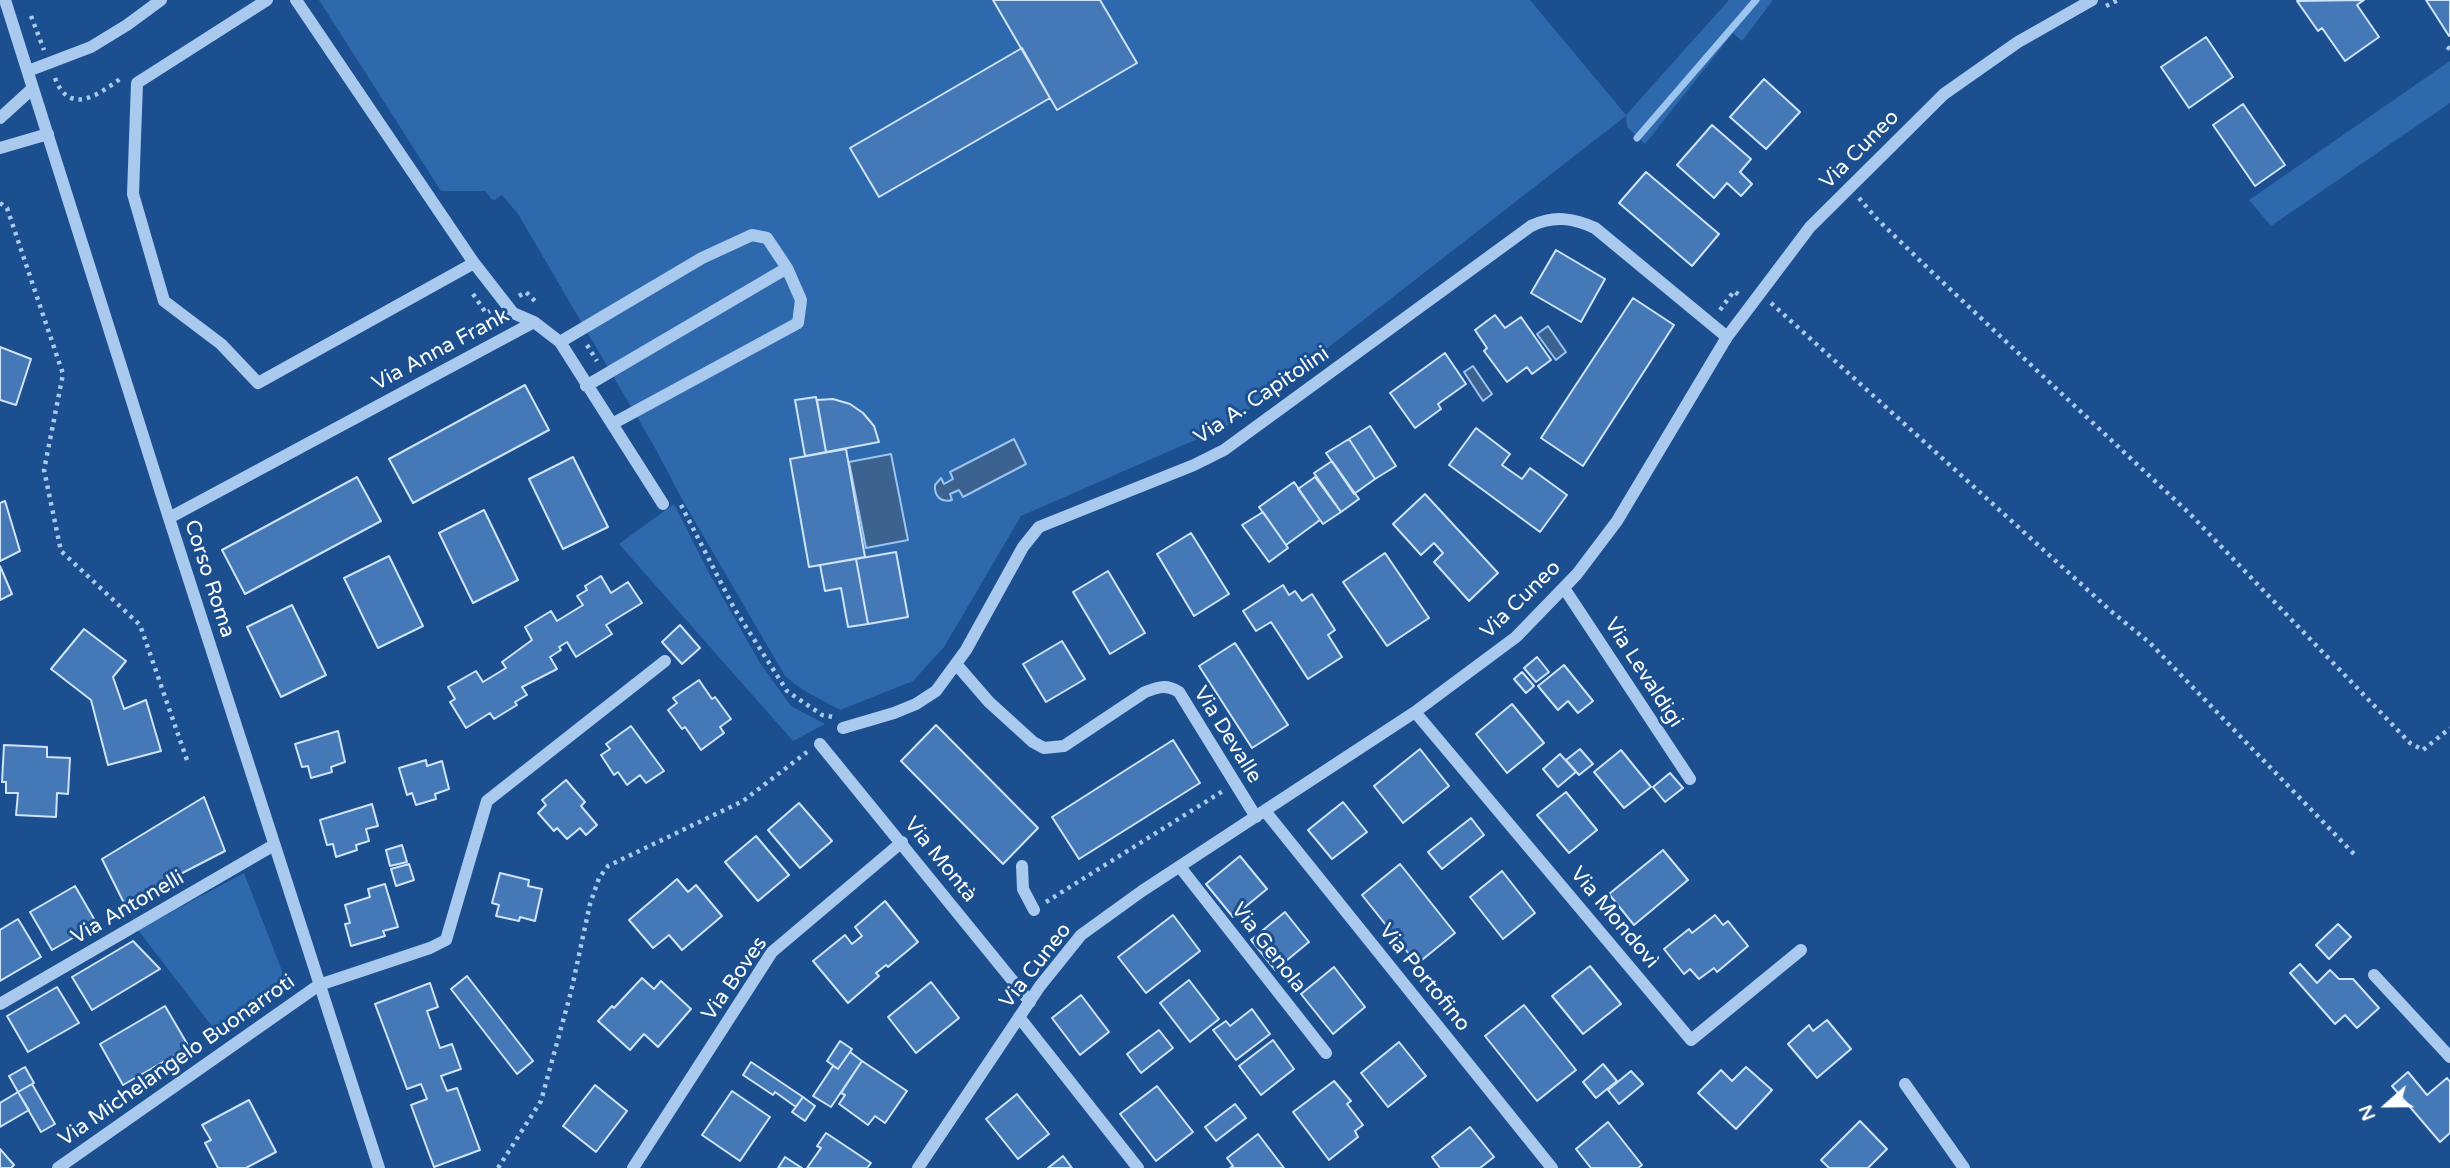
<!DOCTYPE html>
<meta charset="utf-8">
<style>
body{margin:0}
#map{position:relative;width:2450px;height:1168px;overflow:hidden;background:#1b4f8f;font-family:"Varela Round",sans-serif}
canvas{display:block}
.north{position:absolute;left:2352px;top:1070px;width:70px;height:70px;-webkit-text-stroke:5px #1b4f8f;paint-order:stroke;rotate:249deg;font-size:19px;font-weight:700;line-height:28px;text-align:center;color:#fff}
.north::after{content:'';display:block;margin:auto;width:24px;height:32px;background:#fff;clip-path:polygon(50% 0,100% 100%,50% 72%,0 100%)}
</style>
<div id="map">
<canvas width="2450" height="1168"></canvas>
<div class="north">N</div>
</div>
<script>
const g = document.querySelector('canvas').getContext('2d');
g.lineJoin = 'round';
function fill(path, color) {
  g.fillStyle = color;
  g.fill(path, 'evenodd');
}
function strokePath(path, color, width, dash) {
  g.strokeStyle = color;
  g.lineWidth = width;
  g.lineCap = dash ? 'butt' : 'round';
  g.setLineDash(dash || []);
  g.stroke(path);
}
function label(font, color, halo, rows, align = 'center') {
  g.font = font + ' "Varela Round",sans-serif';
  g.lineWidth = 6;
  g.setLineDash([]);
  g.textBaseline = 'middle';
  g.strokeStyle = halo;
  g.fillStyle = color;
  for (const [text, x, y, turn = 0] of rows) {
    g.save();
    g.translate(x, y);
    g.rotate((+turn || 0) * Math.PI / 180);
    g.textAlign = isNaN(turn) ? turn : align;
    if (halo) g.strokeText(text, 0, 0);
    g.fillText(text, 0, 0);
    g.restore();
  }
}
fill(new Path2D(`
 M319 0H1530L1626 115 1729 0H1773L1742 41 1733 33 1645 144 1627 127 1626 116 1227 426 1021 516 944 647 913 681 840 710 803 690 785 676 683 501 654 446 518 214 502 195 495 200 491 199 486 191H441Z
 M2450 61V103L2271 226 2249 200Z
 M674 504 710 575 760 663 791 706 825 724 793 741 619 544Z
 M244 873 289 989 221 1038 138 930Z`), '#2e69ad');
const water = new Path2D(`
 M1548 326 1566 352 1556 360 1537 334Z
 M1473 366 1492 394 1483 401 1464 372Z
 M1014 439 1026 464 963 497 959 490 950 494 952 500C942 503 934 497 935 485L941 478 944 484 953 479 950 472Z
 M891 454 908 540 866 548 849 462Z`);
fill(water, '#3c6290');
strokePath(water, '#9cc4f0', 2);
strokePath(new Path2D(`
 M1637 138 1756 0`), '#9cc4f0', 7);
const building = new Path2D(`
 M993 0H1100L1137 63 1057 110Z
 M2364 0 2357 5 2379 37 2345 61 2322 28 2318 31 2297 1Z
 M2426 0H2450V35L2449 36Z
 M2206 37 2233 77 2189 108 2161 67Z
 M1022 48 1050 98 879 197 850 148Z
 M1764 79 1800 112 1766 149 1730 117Z
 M2243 104 2285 165 2255 186 2213 125Z
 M1712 125 1751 159 1740 172 1752 184 1741 196 1727 183 1714 198 1677 165Z
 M1646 172 1719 234 1692 266 1619 203Z
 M1556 250 1605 279 1581 322 1531 293Z
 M1633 298 1674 325 1583 466 1541 438Z
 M1495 315 1505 328 1521 317 1551 360 1532 374 1527 367 1507 382 1484 351 1487 348 1475 330Z
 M0 347 31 359 16 405 0 400Z
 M1445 353 1466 384 1438 404 1441 409 1415 428 1390 393Z
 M525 385 549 430 413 503 389 459Z
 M816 397 826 452 805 456 795 400Z
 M833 399 850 404 863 413 874 426 879 442 826 452 817 400Z
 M1370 426 1396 466 1375 479 1349 439Z
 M1476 428 1510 454 1502 465 1522 479 1530 468 1567 495 1540 532 1449 465Z
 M1349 439 1375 479 1354 494 1326 453Z
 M846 449 865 557 809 567 790 459Z
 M573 457 608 527 563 549 529 479Z
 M1332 461 1359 499 1341 512 1314 473Z
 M357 477 381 521 245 594 222 550Z
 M1315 477 1341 512 1323 524 1298 489Z
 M1294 482 1320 520 1286 545 1259 507Z
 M1425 494 1498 573 1469 601 1434 562 1443 553 1434 543 1421 555 1393 524Z
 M5 501 20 551 0 561V503Z
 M484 510 518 580 473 603 439 533Z
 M1263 512 1288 548 1269 562 1242 525Z
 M1191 533 1229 594 1194 616 1157 554Z
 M896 552 908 617 868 624 856 559Z
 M1385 553 1429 618 1387 646 1343 582Z
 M389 556 423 626 378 648 344 578Z
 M856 559 868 624 848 627 841 588 825 591 820 565Z
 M0 566 12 594 0 600Z
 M1108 571 1145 633 1110 654 1073 592Z
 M601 576 611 593 628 582 642 603 606 625 612 634 576 657 567 642 559 647 561 650 550 657 557 669 522 687 527 695 515 702 517 705 494 719 490 713 466 728 450 702 455 699 448 687 476 671 483 682 506 668 502 662 532 640 525 627 551 611 557 621 583 605 577 596 587 590 585 586Z
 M1283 585 1289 595 1295 591 1302 601 1312 594 1335 630 1328 635 1342 657 1308 679 1271 622 1256 631 1243 611Z
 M292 605 326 675 281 697 247 627Z
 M680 625 700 648 682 664 662 642Z
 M84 629 126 661 113 677 124 709 146 700 161 751 108 765 91 700 51 669Z
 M1062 641 1085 679 1046 702 1023 664Z
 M1235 643 1288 725 1252 748 1199 666Z
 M1537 657 1549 672 1536 682 1524 668Z
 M1564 665 1593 701 1578 713 1568 701 1558 710 1538 686Z
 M1522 672 1534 686 1526 693 1514 679Z
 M699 680 712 699 715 697 731 719 720 727 724 733 701 750 685 727 682 729 668 710 677 703 673 698Z
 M1512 704 1544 743 1507 773 1476 734Z
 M936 725 1038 828 1003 864 901 761Z
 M631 726 664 771 646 783 640 775 627 785 618 772 614 775 601 755 610 749 606 744Z
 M338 731 345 762 331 767 332 772 311 778 308 766 302 767 295 744Z
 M1173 740 1200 783 1079 859 1052 817Z
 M4 745 47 747V757L70 758 68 794 57 793 56 817 16 815 18 793H6V782H2Z
 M1420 749 1449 786 1403 823 1374 786Z
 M1580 749 1593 764 1579 775 1566 760Z
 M1621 750 1651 787 1624 808 1594 772Z
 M1560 754 1576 772 1558 787 1543 769Z
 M426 760 427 766 442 761 449 789 435 794 436 799 416 805 412 793 407 795 399 768Z
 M1670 773 1683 788 1665 802 1653 787Z
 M566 780 585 802 581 806 597 825 586 835 580 828 567 839 557 828 554 831 538 813 546 805 542 800Z
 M1566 792 1597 830 1569 853 1537 815Z
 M204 797 225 851 124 903 102 859Z
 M1343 802 1367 832 1332 859 1308 830Z
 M799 803 832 841 800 868 768 830Z
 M372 804 378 826 366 829 369 841 356 845 357 850 336 857 333 844 327 845 320 820Z
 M1471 818 1484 835 1442 869 1428 852Z
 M756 836 789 875 758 901 725 862Z
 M402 845 407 862 390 866 386 850Z
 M1663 850 1688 880 1634 925 1609 894Z
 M1240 856 1267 889 1233 917 1206 884Z
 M409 864 414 880 396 886 391 869Z
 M1400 864 1455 933 1417 964 1362 895Z
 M1502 871 1535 913 1503 939 1470 897Z
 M500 873 529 880 528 886 542 889 535 921 520 917 519 921 496 916 499 905 492 903Z
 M677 879 688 892 696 885 722 916 682 950 669 935 653 948 629 920Z
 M385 884 398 927 383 931 385 936 351 946 345 924 350 923 345 905 370 897 368 889Z
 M75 886 97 924 52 950 30 912Z
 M885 901 918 942 888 967 886 965 876 973 879 976 848 1003 813 961 845 935 852 944 862 936 855 927Z
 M1285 912 1309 942 1275 970 1251 940Z
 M1173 915 1200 951 1146 993 1118 957Z
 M1715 915 1723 925 1728 921 1748 946 1717 972 1714 968 1699 979 1690 969 1684 974 1664 949 1689 929 1692 933Z
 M18 919 41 957 0 981V930Z
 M2338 924 2351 937 2329 959 2316 945Z
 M133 941 160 969 92 1010 72 977Z
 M2300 964 2317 983 2330 970 2339 979H2353L2379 1008 2357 1028 2345 1015 2335 1024 2290 973Z
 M1590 966 1621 1004 1583 1034 1552 996Z
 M1334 967 1365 1007 1333 1034 1301 994Z
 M467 976 533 1061 517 1074 451 989Z
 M642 978 654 989 661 981 691 1009 658 1047 644 1034 630 1050 598 1021 612 1006 614 1008Z
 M1189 980 1219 1019 1190 1042 1160 1003Z
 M931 982 959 1018 916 1053 888 1017Z
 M430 983 438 1007 427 1011 440 1048 452 1044 461 1069 441 1076 447 1091 457 1088 480 1150 434 1167 411 1105 427 1099 421 1084 407 1089 375 1004Z
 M57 987 79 1023 28 1052 7 1016Z
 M1081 995 1109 1032 1080 1055 1052 1018Z
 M1524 1005 1576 1070 1537 1101 1485 1036Z
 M165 1006 189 1047 123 1085 100 1044Z
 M1252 1009 1270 1034 1236 1060 1213 1030 1226 1021 1230 1026Z
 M1827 1020 1851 1049 1817 1078 1788 1044 1809 1025 1813 1031Z
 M1159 1030 1173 1048 1141 1073 1127 1054Z
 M1273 1040 1294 1069 1261 1095 1239 1066Z
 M840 1041 852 1049 838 1069 827 1061Z
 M1399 1042 1426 1076 1388 1107 1361 1073Z
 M850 1052 862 1061 831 1107 813 1096 833 1066 838 1069Z
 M862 1061 907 1091 885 1123 875 1116 868 1125 839 1104 845 1095 841 1093Z
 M751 1062 803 1097 796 1107 775 1092 773 1095 743 1075Z
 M1603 1064 1617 1081 1596 1098 1583 1082Z
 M25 1067 34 1083 18 1092 9 1076Z
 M1746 1067 1772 1090 1736 1129 1698 1093 1721 1070 1732 1081Z
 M1631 1071 1643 1084 1619 1104 1608 1090Z
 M2408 1072 2427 1095 2447 1078 2450 1082V1133L2440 1142 2392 1086Z
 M1334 1081 1351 1101 1347 1104 1363 1125 1355 1131 1358 1137 1329 1160 1293 1112Z
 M32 1084 55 1124 41 1132 18 1092Z
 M595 1085 627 1111 596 1152 563 1126Z
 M1157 1086 1193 1132 1156 1161 1120 1114Z
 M732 1091 770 1117 740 1161 702 1135Z
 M18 1092 29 1110 0 1127V1103Z
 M1017 1094 1049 1134 1018 1159 986 1119Z
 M803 1097 815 1106 805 1121 792 1112Z
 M249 1100 276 1152 246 1168H218L205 1143 211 1140 202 1125Z
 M1235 1104 1246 1118 1216 1141 1205 1127Z
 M1860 1121 1887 1149 1868 1168H1829L1821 1160Z
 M1608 1122 1642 1165 1638 1168H1591L1576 1149Z
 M1470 1127 1494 1157 1480 1168H1440L1432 1157Z
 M826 1133 871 1163 867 1168H807L821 1148 817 1146Z
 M1258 1134 1284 1168H1230L1233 1166 1227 1158Z
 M0 1149 14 1165 11 1168H0Z
 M1063 1156 1072 1168H1048Z
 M785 1157 802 1168H778Z`);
fill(building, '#4478b7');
strokePath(building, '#cfe3fa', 2);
strokePath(new Path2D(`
 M2106 6 2118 0
 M31 16 44 50
 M2447 47 2450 49
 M55 78C69 116 98 95 120 79
 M1859 198 1876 218 1936 276 2189 513 2410 743 2423 750 2450 728
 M0 203 7 208 63 374 44 470 61 551 140 625 188 763
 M473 294 486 313 490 311
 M519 296 526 292 537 303
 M1771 303 2112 612 2150 643 2355 855
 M1720 310 1734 291 1739 295
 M587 345 597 361
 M681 505 734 608 787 691 822 715 833 717
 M1046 902 1223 791
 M498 1168 541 1101 571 992 590 904 599 878 608 866 743 801 807 752`), '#a9c9ee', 4.5, [3.5, 5]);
strokePath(new Path2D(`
 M5 0 169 518 379 1168
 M267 0 137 83 133 194 164 301 221 344 258 383 474 263 513 313 534 322
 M296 0 474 263
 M28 71 91 47 127 25 161 0
 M0 118 33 88
 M0 148 48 134
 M560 342 702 258 752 235 767 238 787 268
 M586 386 787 268 801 300 798 323 612 424
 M169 518 534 322 560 342 663 504
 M1564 588 1690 779
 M956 664 989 702 1033 742 1044 748 1064 746 1145 692C1158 687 1166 684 1179 692L1256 817
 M1415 712 1691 1040 1801 950
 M843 728 894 713 916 704 936 691 966 650 1023 547 1039 527 1194 465 1224 450 1531 226C1554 215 1573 218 1595 228L1727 337
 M820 744 1030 1002
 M1265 811 1552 1168
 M1022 866 1023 889 1034 910
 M1180 867 1326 1053
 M2374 975 2450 1057
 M0 1004 274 845
 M1019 1017 1138 1168
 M1905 1084 1964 1168
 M58 1168 319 985 430 948 446 940 487 801 665 661
 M633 1168 772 952 902 842
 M918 1168 1040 986 1081 935 1142 891 1415 712 1516 637 1577 574 1617 521 1727 337 1810 227 1944 94 2018 42 2092 0`), '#a9c9ee', 12);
label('21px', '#fff', '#1b4f8f', [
 ["Via Cuneo",1860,150,-45],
 ["Via Anna Frank",441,350,-28],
 ["Via A. Capitolini",1262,396,-34],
 ["Corso Roma",209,579,72],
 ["Via Cuneo",1521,600,-44],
 ["Via Levaldigi",1643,673,57],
 ["Via Devalle",1227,735,58],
 ["Via Montà",940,860,51],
 ["Via Antonelli",128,908,-30],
 ["Via Mondovì",1614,918,50],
 ["Via Genola",1268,948,52],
 ["Via Cuneo",1036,966,-52],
 ["Via Portofino",1424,978,51],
 ["Via Boves",735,979,-55],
 ["Via Michelangelo Buonarroti",177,1061,-35]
]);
</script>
